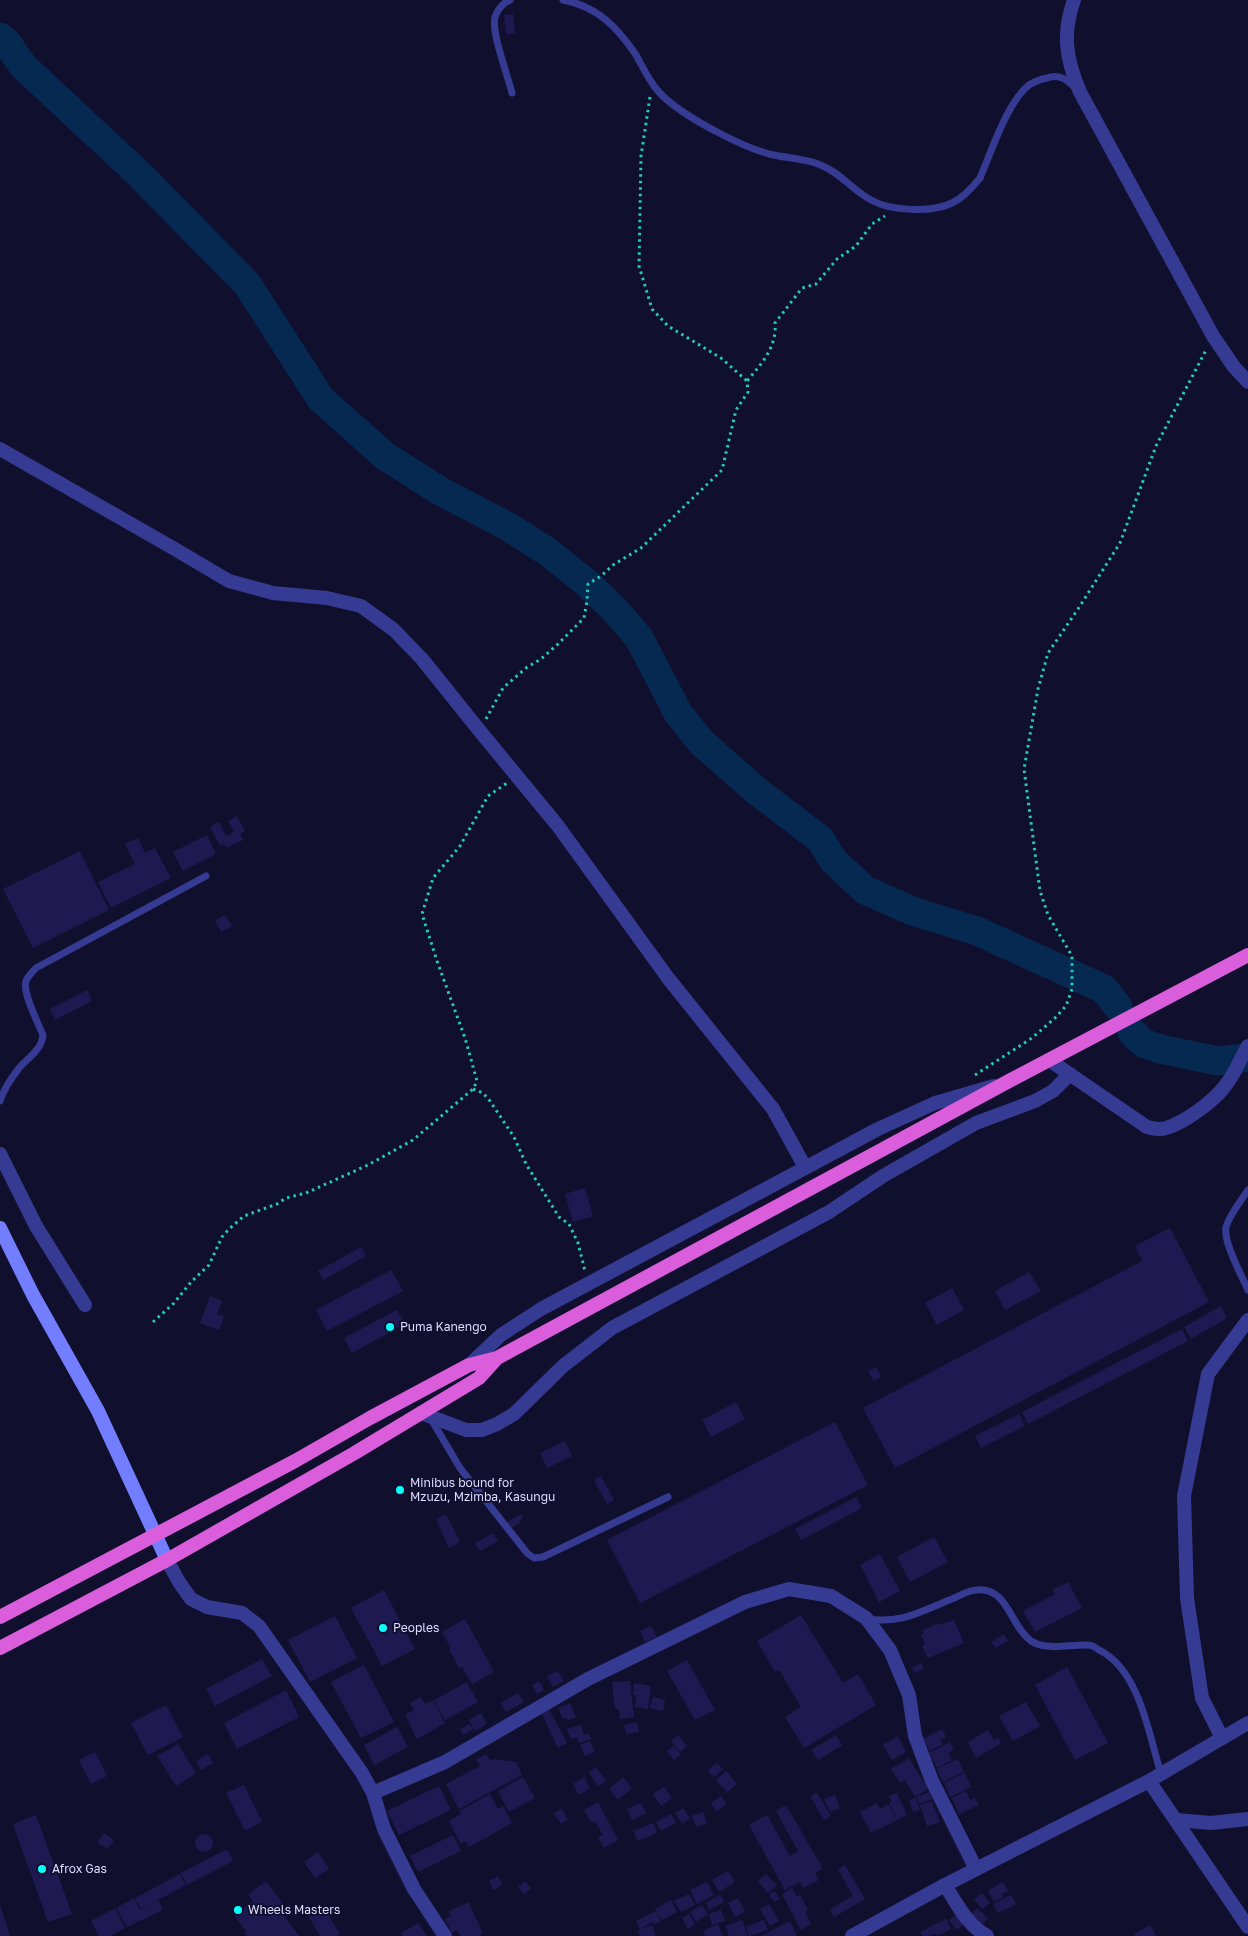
<!DOCTYPE html>
<style>
body{margin:0}
canvas{display:block;background:#110f2e}
</style>
<canvas width="1248" height="1936"></canvas>
<script>
const g = document.querySelector('canvas').getContext('2d');
g.lineJoin = 'round';
function strokePath(path, color, width, dash) {
  g.strokeStyle = color;
  g.lineWidth = width;
  g.lineCap = dash ? 'butt' : 'round';
  g.setLineDash(dash || []);
  g.stroke(path);
}
function fill(path, color) {
  g.fillStyle = color;
  g.fill(path, 'evenodd');
}
function label(font, color, halo, rows, align = 'center') {
  g.font = font + ' "Golos Text",sans-serif';
  g.lineWidth = 4;
  g.setLineDash([]);
  g.textBaseline = 'middle';
  g.strokeStyle = halo;
  g.fillStyle = color;
  for (const [text, x, y, turn = 0] of rows) {
    g.save();
    g.translate(x, y);
    g.rotate((+turn || 0) * Math.PI / 180);
    g.textAlign = isNaN(turn) ? turn : align;
    if (halo) g.strokeText(text, 0, 0);
    g.fillText(text, 0, 0);
    g.restore();
  }
}
strokePath(new Path2D(`
 M0 37 7 43 23 66 139 174 247 284 321 399 385 456 440 491 509 527 548 552 588 584 616 611 639 638 678 713 701 742 758 792 820 839 834 861 865 890 912 911 977 931 1104 989 1118 1007
 M1132 1032 1143 1043 1160 1049 1218 1061 1248 1057`), '#052951', 29);
fill(new Path2D(`
 M513 14 515 33 506 34 504 15Z
 M237 816 245 831 240 834 243 840 226 848 224 844 220 846 210 827 219 822 226 836 234 832 228 821Z
 M207 835 216 854 183 871 173 852Z
 M138 838 145 853 155 848 171 878 111 908 98 882 135 864 125 844Z
 M80 851 109 910 33 948 3 889Z
 M225 915 232 926 221 932 215 921Z
 M87 990 92 1001 55 1020 50 1009Z
 M585 1188 593 1216 573 1222 565 1194Z
 M1170 1228 1209 1302 895 1468 863 1408 1142 1261 1135 1246Z
 M361 1247 366 1256 323 1280 318 1271Z
 M391 1270 403 1291 327 1331 316 1310Z
 M1029 1272 1041 1291 1005 1310 995 1291Z
 M952 1288 964 1310 937 1325 925 1303Z
 M210 1296 222 1301 217 1314 224 1316 219 1330 200 1323Z
 M1221 1306 1227 1318 1191 1339 1184 1327Z
 M397 1310 405 1324 352 1353 344 1338Z
 M1182 1329 1188 1341 1028 1424 1022 1412Z
 M876 1367 881 1377 874 1381 868 1371Z
 M736 1402 745 1419 711 1437 702 1420Z
 M1019 1414 1025 1426 981 1448 975 1436Z
 M835 1422 868 1485 640 1603 607 1540Z
 M565 1441 572 1456 547 1468 540 1453Z
 M601 1476 614 1500 607 1504 594 1480Z
 M856 1497 862 1508 801 1540 795 1529Z
 M446 1514 460 1542 449 1548 436 1519Z
 M521 1514 523 1518 519 1521 520 1523 511 1528 507 1522Z
 M493 1533 498 1541 480 1551 475 1543Z
 M934 1537 948 1562 910 1582 897 1557Z
 M880 1554 900 1591 879 1602 860 1565Z
 M1068 1582 1082 1608 1035 1632 1023 1611 1055 1594 1052 1590Z
 M384 1590 415 1649 382 1666 351 1608Z
 M801 1615 843 1683 858 1674 876 1705 804 1748 785 1717 801 1707 779 1670 775 1672 757 1641Z
 M335 1616 357 1658 310 1682 288 1640Z
 M465 1619 494 1672 472 1684 462 1667 459 1668 449 1650 451 1648 442 1632Z
 M954 1620 964 1643 928 1658 922 1646 925 1644 921 1635 924 1633 923 1630 939 1623 940 1625Z
 M651 1626 657 1637 645 1642 640 1631Z
 M1004 1634 1008 1641 995 1648 991 1642Z
 M262 1659 272 1676 215 1706 206 1689Z
 M687 1660 715 1710 695 1720 667 1671Z
 M921 1663 924 1669 914 1673 912 1667Z
 M364 1665 394 1722 361 1738 331 1682Z
 M1067 1667 1108 1743 1075 1760 1035 1685Z
 M558 1671 564 1681 553 1687 547 1676Z
 M539 1681 544 1690 537 1694 532 1685Z
 M630 1681 634 1717 620 1719 619 1709H615L612 1682Z
 M467 1682 478 1702 445 1720 434 1700Z
 M634 1683 651 1686 648 1709 635 1707 636 1695H633Z
 M286 1690 299 1717 237 1749 224 1723Z
 M518 1693 524 1702 506 1712 500 1703Z
 M421 1697 425 1704 433 1700 445 1723 417 1739 405 1715 414 1710 410 1703Z
 M653 1697 665 1700 663 1711 650 1708Z
 M1026 1702 1040 1726 1013 1741 999 1716Z
 M570 1703 576 1717 567 1721 566 1718 563 1719 558 1708Z
 M166 1705 183 1737 148 1755 131 1723Z
 M549 1709 567 1743 558 1748 541 1712Z
 M481 1713 487 1724 475 1731 469 1720Z
 M637 1722 639 1732 626 1734 624 1725Z
 M469 1724 473 1729 463 1735 460 1729Z
 M581 1725 584 1735 589 1733 591 1739 579 1743 577 1737 571 1739 567 1729Z
 M397 1727 408 1747 374 1765 364 1745Z
 M942 1729 946 1737 940 1740 943 1744 930 1751 923 1739Z
 M988 1730 994 1740 998 1737 1001 1743 976 1758 968 1742Z
 M678 1735 687 1746 680 1752 671 1741Z
 M836 1735 842 1745 818 1760 811 1750Z
 M898 1736 906 1752 892 1760 883 1745Z
 M590 1741 595 1752 585 1756 580 1745Z
 M950 1742 954 1750 948 1753 952 1760 937 1768 929 1753Z
 M178 1744 196 1773 176 1786 157 1756Z
 M674 1746 681 1755 674 1760 667 1751Z
 M95 1752 107 1776 91 1784 79 1760Z
 M208 1754 213 1763 201 1770 196 1761Z
 M486 1754 490 1761 494 1759 516 1762 522 1775 459 1809 446 1784 480 1766 476 1759Z
 M909 1758 928 1789 915 1797 905 1780 900 1783 891 1769Z
 M958 1759 964 1772 943 1782 937 1769Z
 M717 1763 723 1769 714 1777 708 1770Z
 M596 1767 606 1781 598 1786 589 1772Z
 M726 1771 737 1784 727 1792 716 1780Z
 M965 1773 971 1787 950 1797 944 1783Z
 M523 1777 535 1798 509 1812 498 1791Z
 M584 1777 590 1788 579 1795 573 1784Z
 M623 1777 632 1788 618 1800 609 1789Z
 M244 1785 262 1822 245 1831 226 1793Z
 M439 1786 451 1810 399 1835 387 1811Z
 M664 1787 672 1798 661 1806 653 1794Z
 M966 1791 970 1800 975 1798 979 1805 959 1814 952 1798Z
 M929 1792 932 1799 920 1804 916 1797Z
 M817 1793 831 1816 824 1820 810 1796Z
 M897 1793 907 1815 897 1820 889 1802 892 1801 889 1796Z
 M490 1794 498 1809 503 1806 512 1823 469 1847 465 1841 461 1844 449 1821 461 1814 459 1811Z
 M835 1795 840 1808 830 1812 824 1799Z
 M721 1796 727 1804 717 1811 711 1803Z
 M916 1798 920 1810 913 1812 909 1800Z
 M932 1801 940 1822 927 1826 920 1805Z
 M598 1802 618 1840 604 1848 598 1837 603 1835 595 1821 592 1823 584 1810Z
 M641 1803 646 1813 632 1820 627 1809Z
 M877 1803 880 1809 888 1804 897 1820 871 1833 860 1812Z
 M786 1805 823 1869 815 1873 819 1880 803 1888 800 1882 785 1890 749 1825 767 1815 790 1856 798 1851 776 1811Z
 M683 1808 690 1818 682 1824 675 1813Z
 M562 1809 568 1820 561 1824 554 1813Z
 M703 1812 707 1823 696 1827 692 1816Z
 M671 1814 676 1823 661 1831 656 1822Z
 M36 1815 72 1914 48 1922 13 1824Z
 M653 1823 657 1833 638 1841 633 1831Z
 M104 1833 114 1840 107 1849 97 1842Z
 M195 1843a9 9 0 1 1 18 0a9 9 0 1 1-18 0Z
 M453 1835 461 1851 418 1872 410 1856Z
 M227 1849 233 1861 187 1885 181 1873Z
 M318 1852 329 1869 315 1878 304 1862Z
 M845 1865 865 1899 834 1917 830 1909 853 1896 838 1869Z
 M728 1871 735 1882 719 1892 712 1880Z
 M180 1874 186 1885 141 1909 135 1898Z
 M766 1874 777 1886 768 1893 758 1881Z
 M498 1876 502 1885 493 1890 489 1881Z
 M266 1881 291 1914 285 1918 299 1936H247L244 1932 246 1931 234 1915 253 1901 248 1895Z
 M525 1881 531 1888 524 1894 518 1887Z
 M707 1882 714 1895 697 1904 690 1890Z
 M1003 1882 1008 1891 1002 1894 1004 1897 994 1902 988 1891Z
 M792 1888 797 1897 800 1895 808 1910 805 1912 811 1924 801 1930 782 1894Z
 M775 1891 780 1899 774 1902 769 1894Z
 M982 1893 990 1903 982 1909 974 1899Z
 M689 1894 695 1905 681 1912 674 1901Z
 M720 1895 724 1902 709 1910 706 1903Z
 M1011 1895 1016 1904 998 1913 993 1904Z
 M134 1898 140 1910 158 1900 163 1910 127 1927 116 1908Z
 M738 1898 745 1911 735 1917 728 1903Z
 M671 1900 677 1912 662 1920 655 1909Z
 M468 1902 483 1933 478 1936H460L457 1930 452 1933 445 1919 451 1916 448 1912Z
 M769 1904 779 1921 770 1926 760 1909Z
 M0 1905 10 1936H0Z
 M702 1905 708 1914 696 1922 690 1912Z
 M115 1908 125 1928 110 1936H99L91 1921Z
 M324 1908 340 1934 336 1936H320L309 1917Z
 M977 1908 988 1918 981 1926 970 1916Z
 M721 1910 725 1921 712 1925 709 1914Z
 M656 1911 661 1921 654 1925 652 1922 640 1929 636 1921Z
 M689 1914 695 1924 688 1929 682 1918Z
 M956 1915 964 1924 957 1930 949 1920Z
 M946 1919 951 1929 937 1936 935 1933 929 1936H922L920 1932Z
 M742 1920 748 1936H729L726 1926Z
 M764 1920 768 1930 749 1936 746 1927Z
 M790 1921 797 1936H761Z
 M418 1923 427 1936H403L401 1933Z
 M718 1924 723 1936H705L703 1931Z
 M652 1925 656 1936H640L638 1930Z
 M1150 1925 1156 1936H1135L1134 1934Z`), '#1e1951');
strokePath(new Path2D(`
 M650 97 641 156 639 266 652 309 668 326 721 358 747 381
 M486 719 503 688 526 668 541 659 558 644 584 618 587 601 588 584 601 576 613 565 641 548 722 470 736 410 748 392 747 381C762 363 777 347 775 323L802 288 816 284 837 259 856 246 872 224 885 216
 M975 1075 1032 1038 1055 1018 1066 1006 1072 989V956L1048 915 1040 891 1024 769 1038 689 1048 653 1078 609 1120 543 1156 446 1206 350
 M473 1089 483 1093 490 1101 514 1137 526 1164 559 1217 569 1224 578 1243 585 1271
 M153 1322 174 1303 191 1282 209 1265 222 1237 229 1229 244 1216 277 1204 286 1198 306 1193 368 1165 413 1140 473 1089 477 1081 465 1038 437 961 422 914 433 878 460 846 488 796 507 783`), '#23ccb0', 3, [2.5, 4]);
strokePath(new Path2D(`
 M510 0C503 3 497 10 495 17 491 32 508 76 512 93
 M563 0C597 6 618 28 636 55 645 71 652 87 666 99 689 119 740 146 769 154 785 158 802 158 818 164 840 172 851 189 871 200 890 211 932 213 952 203 963 198 972 188 980 178 991 153 1007 102 1029 85 1034 82 1041 79 1047 78 1058 74 1066 78 1074 87
 M0 1101C4 1088 12 1077 20 1067 29 1057 42 1049 43 1035 38 1023 22 992 26 981 28 976 32 972 36 968L206 876
 M1248 1190C1241 1201 1230 1214 1226 1227 1223 1242 1242 1276 1248 1290
 M431 1419 460 1468 527 1553 534 1558 543 1557 668 1497
 M868 1619C902 1624 921 1611 952 1599 959 1596 968 1590 977 1590 1008 1587 1010 1626 1031 1641 1046 1651 1071 1644 1088 1645 1093 1645 1097 1649 1101 1651 1140 1672 1149 1735 1161 1774`), '#353b92', 7);
strokePath(new Path2D(`
 M1074 0C1062 34 1066 59 1080 92L1213 336 1234 367 1248 382
 M0 449 173 548 229 581 273 593 327 598 361 606 394 630 422 659 479 730 558 826 668 978 773 1109 805 1167
 M1049 1060 1147 1127C1154 1129 1159 1130 1166 1128 1184 1123 1214 1101 1225 1086 1235 1074 1240 1059 1248 1046
 M0 1154 36 1226 85 1305
 M469 1365 501 1335 541 1309 878 1129 935 1103 994 1086
 M421 1413 466 1430H482L497 1424 514 1414 563 1366 612 1328 829 1212 883 1176 976 1123 1035 1101 1053 1091 1070 1074
 M167 1560 179 1582 191 1599 207 1607 242 1613 259 1626 362 1773 373 1793 384 1829 414 1889 445 1936
 M1222 1738 1202 1698 1187 1598 1184 1496 1208 1374 1248 1320
 M1149 1781 1248 1927
 M373 1793 445 1762 588 1679 745 1602 789 1589 831 1596 866 1618 890 1650 909 1695 915 1736 932 1781 976 1869
 M1177 1820 1211 1823 1248 1819
 M945 1885C957 1904 967 1925 987 1936
 M852 1936 945 1885 1149 1781 1248 1723`), '#353b92', 14);
strokePath(new Path2D(`
 M0 1228 33 1295 98 1411 167 1560`), '#737eff', 14);
strokePath(new Path2D(`
 M0 1617 295 1461 370 1418 469 1365 497 1358 1009 1081 1248 955
 M0 1648 167 1560 353 1454 479 1378 497 1358`), '#da5ddc', 14);
for (const [x, y, r, color] of [
 [390,1327,5,"#08fffd"],
 [400,1490,5,"#08fffd"],
 [383,1628,5,"#08fffd"],
 [42,1869,5,"#08fffd"],
 [238,1910,5,"#08fffd"]
]) {
  const dot = new Path2D();
  dot.arc(x, y, r, 0, 2 * Math.PI);
  g.fillStyle = color;
  g.fill(dot);
  strokePath(dot, '#110f2e', 2);
}
label('12px', '#dcdcff', '#110f2e', [
 ["Puma Kanengo",400,1327],
 ["Minibus bound for",410,1483],
 ["Mzuzu, Mzimba, Kasungu",410,1497],
 ["Peoples",393,1628],
 ["Afrox Gas",52,1869],
 ["Wheels Masters",248,1910]
], 'left');
</script>
